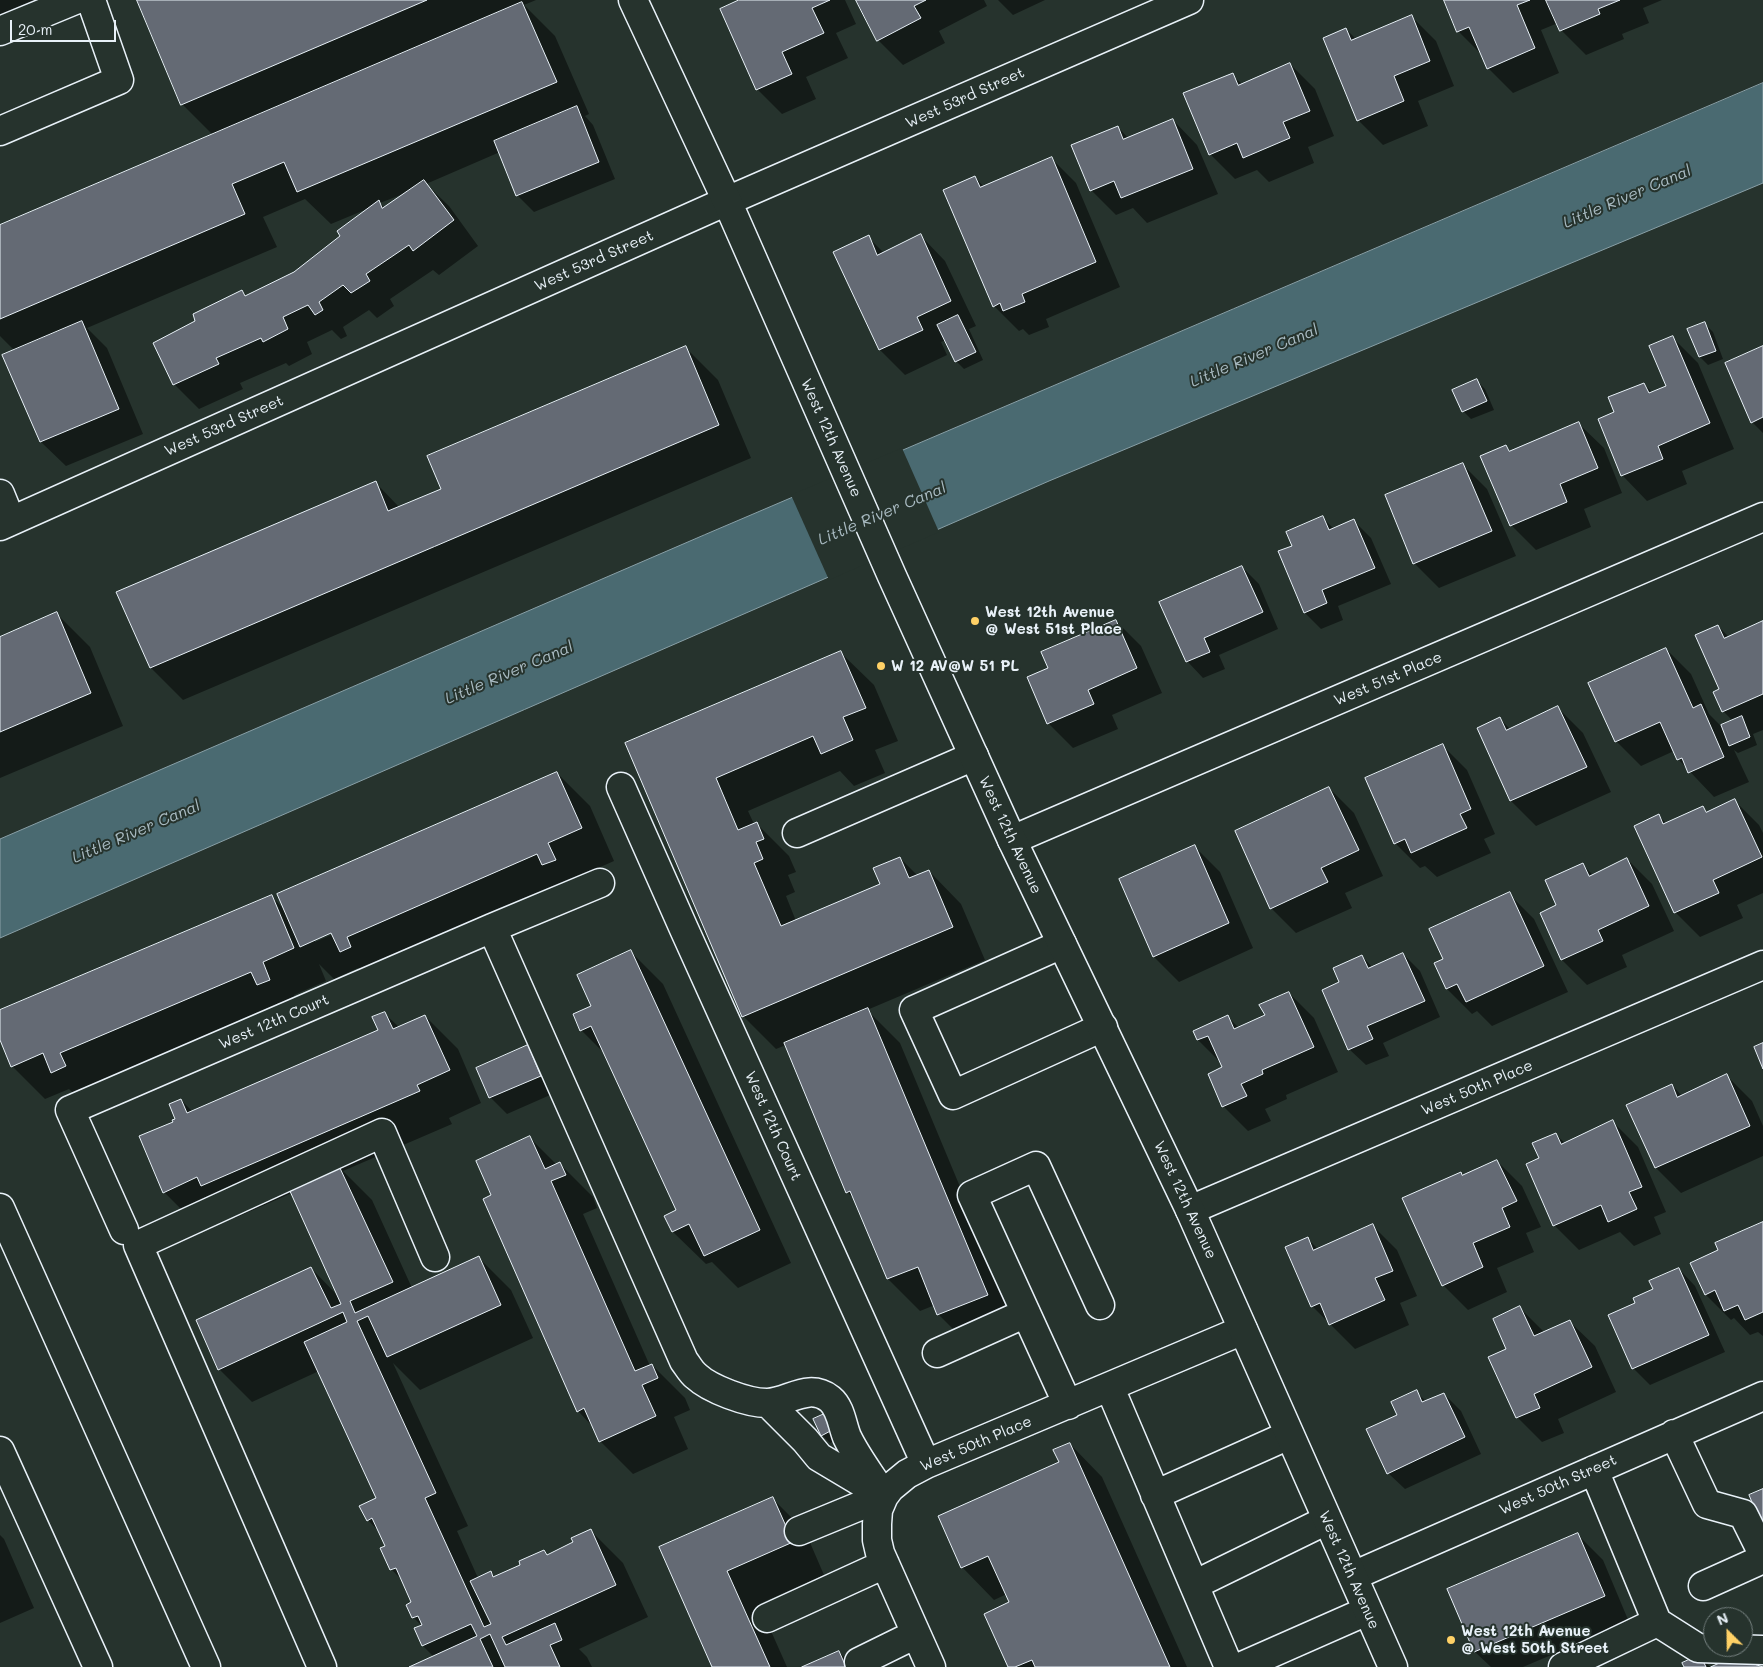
<!DOCTYPE html>
<style>
body{margin:0}
#map{position:relative;width:1763px;height:1667px;overflow:hidden;background:#26332d;font-family:Mali,sans-serif}
canvas{display:block}
.north{position:absolute;left:1703px;top:1607px;width:50px;height:50px;box-sizing:border-box;background:#26332d;border:1px solid #747f7e;border-radius:50%;rotate:337deg;font-size:14px;font-weight:700;line-height:20px;text-align:center;color:#e8f1f8}
.north::after{content:'';display:block;margin:auto;width:18px;height:22px;background:#ffd166;clip-path:polygon(50% 0,100% 100%,50% 72%,0 100%)}
.scale{position:absolute;left:10px;top:20px;width:106px;height:22px;box-sizing:border-box;border:2px solid #e8f1f8;border-top:0;padding-left:6px;font-size:15px;line-height:18px;white-space:nowrap;color:#e8f1f8;-webkit-text-stroke:4px #26332d;paint-order:stroke}
</style>
<div id="map">
<canvas width="1763" height="1667"></canvas>
<div class="north">N</div>
<div class="scale">20 m</div>
</div>
<script>
const g = document.querySelector('canvas').getContext('2d');
g.lineJoin = 'round';
function fill(path, color) {
  g.fillStyle = color;
  g.fill(path, 'evenodd');
}
function strokePath(path, color, width, dash) {
  g.strokeStyle = color;
  g.lineWidth = width;
  g.lineCap = dash ? 'butt' : 'round';
  g.setLineDash(dash || []);
  g.stroke(path);
}
function label(font, color, halo, rows, align = 'center') {
  g.font = font + ' Mali,sans-serif';
  g.lineWidth = 4;
  g.setLineDash([]);
  g.textBaseline = 'middle';
  g.strokeStyle = halo;
  g.fillStyle = color;
  for (const [text, x, y, turn = 0] of rows) {
    g.save();
    g.translate(x, y);
    g.rotate((+turn || 0) * Math.PI / 180);
    g.textAlign = isNaN(turn) ? turn : align;
    if (halo) g.strokeText(text, 0, 0);
    g.fillText(text, 0, 0);
    g.restore();
  }
}
const water = new Path2D(`
 M1763 83V183L1049 481 0 938V839L704 535Z`);
fill(water, '#4a6a71');
strokePath(water, '#89a0a7', 1);
fill(new Path2D(`
 M902 448 939 532 829 580 791 495Z`), '#26332d');
fill(new Path2D(`
 M0 0H45L0 19Z
 M138 0H536L524 5 555 36 589 114 585 116 593 125 615 179 534 212 517 195 500 152 426 184 449 206 478 246 439 275 433 270 390 299 394 306 377 318 369 310 343 327 347 336 341 339 332 330 307 342 312 354 289 366 286 363 240 383 243 389 199 409 174 384 197 321 242 291 247 296 294 273 342 237 367 209 331 224 305 199 263 217 277 247 87 328 107 348 143 434 66 466 41 442 15 351 0 336V227L213 135 182 104ZM403 194 404 195 385 208 380 203Z
 M742 0H845L856 24 836 33 848 58 806 77 816 99 782 114 757 89Z
 M857 0H984L987 6 939 31 945 43 903 65 878 40Z
 M998 0H1045L1013 15Z
 M1445 0H1662L1643 8 1649 23 1622 34 1624 39 1586 55 1561 30 1558 23 1541 30 1559 73 1513 93 1488 68 1482 55 1458 31Z
 M1411 16 1436 41 1454 86 1418 101 1428 126 1383 145 1358 120 1346 29 1356 39Z
 M1290 64 1315 89 1334 136 1308 147 1314 163 1269 182 1257 170 1235 179 1210 154 1232 75 1242 84Z
 M1173 120 1197 145 1218 194 1147 223 1133 208 1116 215 1091 190 1118 127 1128 138Z
 M1051 158 1076 183 1120 287 1046 319 1049 327 1029 335 1023 329 1019 331 994 306 975 177 984 187Z
 M921 236 945 261 976 326 969 329 983 360 964 369 956 361 946 340 941 342 947 355 905 375 880 350 835 252 868 237 884 253Z
 M1705 324 1713 332 1723 359 1708 365 1700 357Z
 M1673 338 1698 363 1734 449 1682 471 1687 484 1647 501 1623 476 1599 419 1616 412 1644 384 1653 393 1667 387Z
 M685 347 718 380 751 458 183 700 151 668 375 482 400 508 443 489Z
 M1763 348V433L1752 422Z
 M1477 381 1485 389 1494 410 1471 419 1463 411Z
 M1579 424 1604 448 1622 493 1584 509 1591 527 1536 550 1511 525 1506 446 1511 452Z
 M1462 464 1487 489 1516 556 1439 588 1414 563Z
 M1323 518 1334 529 1354 521 1371 538 1391 584 1338 606 1343 620 1321 629 1305 613 1293 546Z
 M1242 567 1259 584 1278 629 1219 655 1225 669 1203 678 1187 661Z
 M57 614 90 647 123 726 0 778V638Z
 M1116 621 1141 646 1162 693 1112 715 1118 729 1073 748 1048 723 1049 669Z
 M1763 622V730L1753 734 1757 745 1738 753 1734 750 1749 782 1714 797 1678 759 1674 751 1641 766 1616 741 1666 649 1691 674 1709 714 1721 726 1733 721 1723 711 1718 626 1729 637Z
 M841 653 874 685 898 741 875 750 885 773 854 786 840 771 748 811 754 824 756 823 789 856 796 872 788 875 795 892 786 896 796 921 881 885 900 858 918 876 929 871 961 904 985 960 867 1010 900 1043 1019 1328 971 1347 938 1314 935 1305 920 1311 888 1279 856 1201 847 1192 786 1045 776 1049 743 1016 627 744Z
 M1558 708 1583 733 1611 792 1536 826 1511 801 1479 729 1500 719 1511 730Z
 M1442 745 1467 770 1495 834 1484 839 1491 853 1437 877 1425 866 1420 868 1395 843Z
 M557 773 590 806 614 861 580 876 587 893 373 984 358 968 334 979 319 964 326 981 294 995 302 1013 85 1105 69 1089 45 1099 12 1066 0 1037V1011L271 896 285 910ZM337 930 338 932 315 942V939Z
 M1329 788 1354 813 1383 876 1345 893 1352 908 1296 933 1271 908Z
 M1734 800 1759 825 1763 833V893L1737 905 1743 918 1700 937 1675 912 1659 816 1667 824 1703 807 1708 813Z
 M1195 847 1220 872 1253 948 1179 982 1154 957 1120 879Z
 M1627 859 1652 884 1674 931 1622 955 1627 967 1587 985 1562 960 1541 914 1558 906 1583 865 1593 875Z
 M1509 894 1534 919 1568 992 1492 1026 1477 1011 1472 1014 1447 989 1436 964 1445 960Z
 M630 951 663 984 791 1263 738 1288 712 1262 706 1264 673 1232 666 1217 678 1211 605 1054 581 1030 593 1006Z
 M1403 954 1420 971 1440 1017 1383 1043 1389 1056 1366 1065 1349 1049 1341 983 1362 956 1373 968Z
 M1289 993 1314 1018 1338 1072 1286 1095 1287 1099 1265 1109 1271 1121 1248 1131 1223 1106 1224 1068 1222 1064 1198 1040 1228 1017 1239 1028 1266 1016Z
 M385 1014 399 1027 425 1016 458 1049 481 1103 449 1118 452 1124 343 1171 372 1200 412 1288 478 1257 511 1290 533 1338 420 1390 393 1363 468 1526 457 1531 478 1578 490 1573 495 1577 522 1565 544 1551 548 1555 574 1543 590 1530 623 1563 648 1617 579 1649 587 1657 592 1667H412L434 1657 423 1646 415 1629 422 1626 413 1617V1603L403 1581 391 1569 387 1547 381 1534 368 1520 377 1499 319 1371 252 1402 219 1369 311 1268 339 1297 292 1193 235 1218 228 1211 197 1225 164 1192 175 1122 181 1100 193 1112 379 1031Z
 M528 1047 544 1063 557 1092 507 1114 490 1097Z
 M1727 1076 1752 1101 1763 1126V1156L1681 1193 1656 1168 1628 1105 1672 1085 1682 1096Z
 M1613 1122 1638 1147 1666 1212 1654 1217 1661 1234 1634 1246 1620 1232 1579 1250 1554 1225 1540 1158 1555 1134 1565 1143Z
 M530 1138 557 1165 560 1164 593 1197 597 1208 583 1214 650 1366 652 1365 685 1398 690 1410 674 1417 688 1449 633 1474 600 1441 594 1428 578 1411 493 1196Z
 M1497 1161 1522 1186 1541 1227 1526 1233 1534 1252 1497 1268 1507 1292 1468 1310 1443 1285 1461 1173 1464 1176Z
 M1763 1223V1336L1758 1332 1750 1335 1734 1318 1731 1320 1706 1295 1692 1263 1720 1251Z
 M1372 1225 1397 1250 1417 1296 1400 1303 1409 1325 1355 1349 1312 1306 1308 1239 1318 1249Z
 M1679 1269 1695 1286 1725 1352 1650 1385 1633 1368 1637 1304Z
 M1520 1308 1545 1333 1570 1322 1595 1346 1616 1392 1558 1419 1564 1433 1542 1442 1517 1417 1490 1358 1508 1350Z
 M1416 1392 1427 1402 1444 1394 1461 1411 1481 1454 1405 1489 1388 1473 1399 1416Z
 M815 1420 843 1437 830 1443 822 1435Z
 M1070 1444 1102 1477 1187 1667H1009L1010 1603 1007 1594 994 1600 962 1567 1060 1463Z
 M772 1498 805 1531 824 1575 759 1604 787 1667H714L661 1548Z
 M0 1535 4 1539 34 1608 0 1623Z
 M1578 1535 1603 1560 1629 1622 1523 1667H1491L1475 1652 1449 1590Z
 M839 1652 854 1667H806Z
 M1700 1656 1710 1667H1685Z`), '#0007');
const building = new Path2D(`
 M137 0H427L181 105Z
 M739 0H830L812 8 824 33 782 52 792 74 756 90 720 9Z
 M856 0H926L914 6 921 18 877 41Z
 M1444 0H1530L1517 5 1535 48 1487 69 1469 27 1457 32Z
 M1546 0H1620L1598 9 1600 14 1560 31Z
 M522 2 557 82 297 192 284 162 232 184 245 214 0 319V225Z
 M1412 15 1430 61 1394 76 1404 101 1357 121 1323 38 1346 28 1351 40Z
 M1290 63 1310 111 1283 122 1290 138 1243 158 1237 143 1209 155 1183 93 1233 73 1238 85Z
 M577 106 599 162 516 196 494 141Z
 M1173 119 1193 169 1121 198 1114 181 1090 191 1071 145 1118 126 1123 139Z
 M1052 157 1096 262 1022 294 1025 302 1003 311 1000 303 993 307 943 190 975 176 980 187Z
 M424 180 454 220 413 251 409 245 366 274 370 281 351 293 343 285 319 302 323 310 315 315 308 305 283 317 288 329 263 342 261 338 216 358 219 364 173 385 153 343 195 321 193 314 242 290 245 296 294 272 340 236 337 231 379 200 382 208Z
 M921 234 951 301 917 317 923 330 879 350 833 252 869 235 877 255Z
 M958 315 976 352 955 362 937 325Z
 M82 321 119 409 40 442 2 355Z
 M1705 322 1716 351 1699 357 1687 329Z
 M1673 336 1710 423 1658 446 1663 459 1621 476 1598 419 1614 412 1608 397 1644 383 1649 393 1666 386 1649 346Z
 M686 346 719 425 150 668 116 592 376 481 388 511 441 489 427 456Z
 M1763 346V417L1751 423 1725 363Z
 M1477 379 1487 401 1462 412 1452 390Z
 M1579 422 1598 468 1560 484 1567 502 1510 526 1480 456 1506 445 1509 451Z
 M1463 463 1492 531 1413 564 1385 495Z
 M1323 516 1329 530 1354 519 1375 568 1322 590 1327 603 1304 613 1278 551 1292 546 1286 532Z
 M1242 566 1263 612 1204 638 1210 652 1186 662 1159 602Z
 M57 612 91 693 0 732V637Z
 M1116 620 1137 668 1088 690 1094 704 1047 724 1027 677 1048 668 1041 652Z
 M1763 621V694L1722 712 1713 692 1719 689 1695 635 1718 625 1724 638Z
 M1666 648 1693 708 1701 704 1724 757 1688 773 1682 758 1677 760 1660 722 1615 742 1588 683Z
 M841 651 866 708 843 717 853 740 821 754 813 736 716 778 738 830 757 822 764 839 756 842 763 859 754 863 781 926 880 884 873 868 900 857 909 878 929 870 953 927 742 1017 625 743Z
 M1558 706 1587 767 1510 801 1477 728 1500 717 1506 730Z
 M1742 716 1750 737 1729 746 1721 725Z
 M1443 744 1471 809 1460 814 1467 828 1411 853 1405 839 1394 844 1365 778Z
 M557 772 582 828 548 843 556 860 542 865 537 854 347 937 351 947 340 952 331 933 300 947 277 894Z
 M1329 787 1359 850 1321 868 1328 882 1270 909 1235 831Z
 M1735 799 1762 857 1713 880 1719 893 1674 913 1634 826 1659 814 1663 824 1703 806 1706 812Z
 M1195 845 1229 923 1153 957 1119 879Z
 M1627 858 1649 906 1598 930 1603 941 1561 960 1540 913 1556 905 1545 880 1583 863 1589 876Z
 M1510 892 1544 966 1466 1002 1457 984 1446 989 1434 963 1443 959 1429 929Z
 M272 895 294 948 263 962 270 980 257 985 251 972 60 1053 66 1066 51 1073 43 1053 11 1067 0 1040V1010Z
 M631 950 760 1230 704 1256 689 1224 672 1232 664 1216 676 1210 591 1026 580 1031 573 1014 591 1006 577 975Z
 M1403 953 1425 1001 1367 1026 1373 1039 1348 1050 1322 990 1339 982 1333 968 1362 955 1368 968Z
 M1289 992 1314 1047 1262 1070 1263 1074 1241 1084 1247 1096 1222 1107 1208 1074 1222 1067 1208 1036 1197 1040 1193 1031 1228 1015 1234 1029 1265 1015 1259 1005Z
 M868 1008 988 1295 937 1315 918 1267 887 1279 850 1191 846 1193 784 1043Z
 M385 1012 393 1029 425 1015 450 1070 417 1085 420 1091 201 1186 197 1177 163 1193 139 1136 173 1122 172 1120 175 1119 169 1104 181 1099 187 1113 378 1030 372 1017Z
 M1763 1043V1069L1754 1047Z
 M528 1045 541 1076 489 1098 476 1068Z
 M1727 1074 1750 1126 1655 1168 1626 1105 1672 1084 1677 1097Z
 M1613 1120 1642 1187 1629 1192 1637 1209 1608 1222 1601 1205 1553 1226 1526 1164 1539 1158 1532 1143 1556 1133 1561 1144Z
 M530 1136 545 1169 560 1162 566 1175 551 1181 635 1371 652 1364 658 1378 642 1385 656 1416 599 1442 584 1408 577 1412 483 1199 491 1195 476 1161Z
 M1497 1160 1517 1201 1502 1208 1510 1227 1473 1243 1483 1267 1442 1286 1402 1198 1461 1172 1462 1175Z
 M339 1166 393 1282 350 1301 355 1313 479 1256 501 1305 387 1357 368 1316 357 1321 436 1493 425 1498 484 1627 491 1624 470 1581 491 1571 493 1577 520 1565 519 1561 544 1550 547 1555 573 1542 571 1538 591 1529 616 1585 502 1637 506 1645 555 1623 562 1640 550 1645 560 1667H505L490 1634 480 1639 493 1667H409L477 1636 471 1624 422 1646 414 1628 422 1625 418 1616 412 1618 406 1605 411 1602 396 1568 390 1570 380 1548 385 1546 372 1518 367 1521 359 1506 376 1498 304 1342 347 1322 343 1312 218 1370 196 1320 311 1267 331 1308 341 1304 289 1189Z
 M1763 1222V1312L1745 1320 1738 1305 1724 1311 1715 1290 1705 1295 1690 1263 1718 1250 1715 1243Z
 M1373 1224 1393 1271 1375 1278 1385 1300 1329 1325 1320 1303 1311 1307 1285 1247 1308 1237 1313 1250Z
 M1679 1268 1709 1335 1632 1369 1608 1315 1635 1303 1633 1298 1653 1289 1649 1281Z
 M1520 1306 1534 1336 1570 1320 1592 1367 1534 1394 1540 1408 1516 1418 1488 1357 1506 1349 1493 1319Z
 M1417 1390 1422 1402 1444 1393 1465 1437 1387 1474 1366 1429 1397 1415 1391 1402Z
 M829 1412 836 1428 821 1436 813 1419Z
 M1070 1443 1170 1667H1035L1032 1660 1015 1667H1008L984 1614 1009 1602 988 1556 961 1568 938 1516 1059 1462 1053 1450Z
 M1763 1489V1529L1749 1495Z
 M773 1497 793 1542 727 1571 770 1667H712L659 1547Z
 M1578 1533 1605 1596 1474 1652 1447 1589Z
 M839 1651 846 1667H802Z
 M1700 1655 1706 1667H1684L1682 1663Z
 M1733 1657 1763 1667H1711Z`);
fill(building, '#646a74');
strokePath(building, '#e8f1f8', 1);
const minor = new Path2D(`
 M0 31 75 0
 M0 131 119 80 91 0
 M0 494 11 521
 M0 526 727 201 1189 0
 M621 787 684 929 926 1464
 M797 833 974 756
 M1012 840 1763 517
 M492 928 684 1361C688 1366 691 1372 696 1376 710 1389 747 1403 767 1403 788 1403 808 1382 830 1399 841 1408 842 1425 847 1437 857 1458 872 1477 884 1496
 M1062 944 914 1010 953 1095 1103 1027
 M0 1208 206 1667
 M1190 1210 1763 965
 M124 1230 70 1110 492 928 600 883
 M937 1353 1026 1313
 M1110 1388 1229 1667
 M768 1403 805 1440 819 1457 881 1494
 M1068 1405 972 1195 1036 1166 1100 1305
 M1674 1434 1707 1504 1743 1514 1763 1554
 M0 1451 98 1667
 M1155 1495 1289 1435
 M799 1531 884 1496
 M1353 1576 1763 1396
 M1194 1585 1327 1520
 M1703 1586 1763 1559
 M767 1618 885 1564
 M1657 1622 1698 1648 1763 1650
 M859 1662 916 1634
 M322 1667 138 1245 382 1133 435 1257
 M931 1667 880 1553 877 1540V1524L878 1510 884 1496 890 1488 907 1474 926 1464 1243 1330
 M1240 1667 1367 1611
 M1563 1667 1657 1622 1594 1470`);
const major = new Path2D(`
 M633 0 727 201 892 576 1012 840 1190 1210 1393 1667`);
strokePath(minor, '#e8f1f8', 31);
strokePath(major, '#e8f1f8', 31);
strokePath(minor, '#26332d', 28);
strokePath(major, '#26332d', 28);
for (const [x, y, r, color] of [
 [975,621,5,"#ffd166"],
 [881,666,5,"#ffd166"],
 [1451,1640,5,"#ffd166"]
]) {
  const dot = new Path2D();
  dot.arc(x, y, r, 0, 2 * Math.PI);
  g.fillStyle = color;
  g.fill(dot);
  strokePath(dot, '#26332d', 2);
}
label('15px', '#e8f1f8', '#26332d', [
 ["West 53rd Street",965,98,-24],
 ["West 53rd Street",594,261,-24],
 ["West 53rd Street",224,426,-24],
 ["West 12th Avenue",831,438,66],
 ["West 51st Place",1388,679,-23],
 ["West 12th Avenue",1010,835,65],
 ["West 12th Court",274,1022,-23],
 ["West 50th Place",1477,1088,-23],
 ["West 12th Court",773,1126,66],
 ["West 12th Avenue",1185,1200,65],
 ["West 50th Place",976,1444,-23],
 ["West 50th Street",1558,1485,-24],
 ["West 12th Avenue",1349,1570,66]
]);
label('bold 15px', '#e8f1f8', '#26332d', [
 ["West 12th Avenue",985,612],
 ["@ West 51st Place",985,629],
 ["W 12 AV@W 51 PL",891,666],
 ["West 12th Avenue",1461,1631],
 ["@ West 50th Street",1461,1648]
], 'left');
label('italic 16px', '#a9bbc2', '#26332d', [
 ["Little River Canal",1627,197,-23],
 ["Little River Canal",1254,356,-23],
 ["Little River Canal",882,514,-23],
 ["Little River Canal",509,673,-23],
 ["Little River Canal",136,832,-23]
]);
</script>
